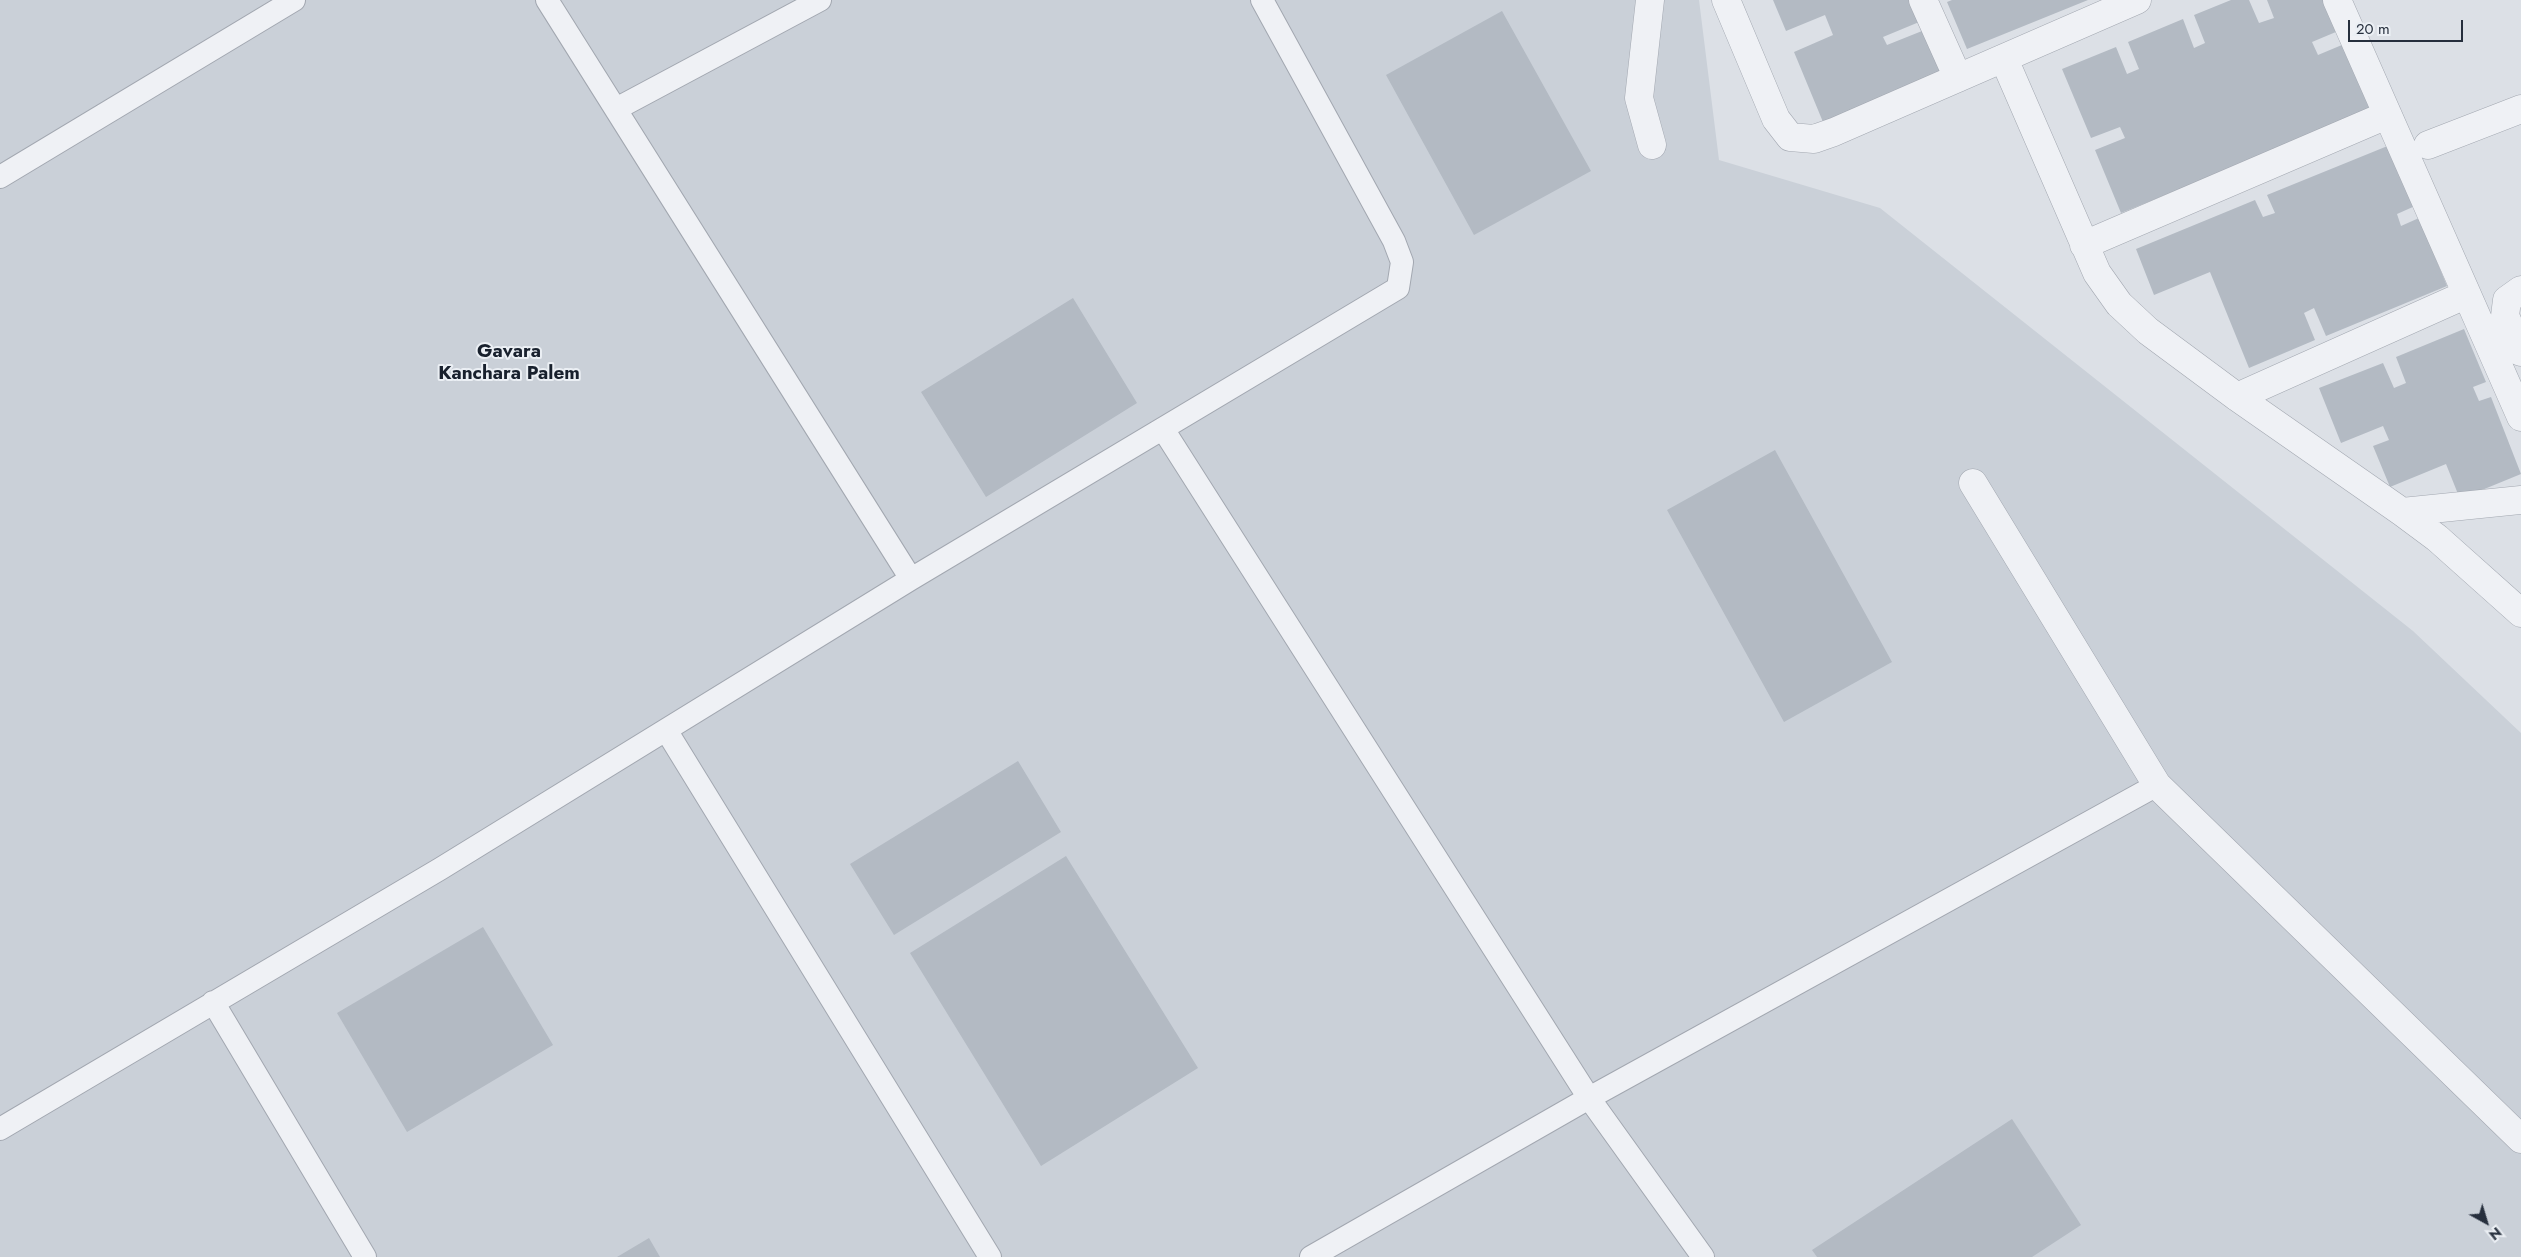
<!DOCTYPE html>
<style>
body{margin:0}
#map{position:relative;width:2521px;height:1257px;overflow:hidden;background:#dce0e6;font-family:Jost,sans-serif}
canvas{display:block}
.north{position:absolute;left:2461px;top:1197px;width:50px;height:50px;-webkit-text-stroke:4px #ebeff4;paint-order:stroke;rotate:141deg;font-size:14px;font-weight:700;line-height:20px;text-align:center;color:#262f3d}
.north::after{content:'';display:block;margin:auto;width:18px;height:22px;background:#262f3d;clip-path:polygon(50% 0,100% 100%,50% 72%,0 100%)}
.scale{position:absolute;left:2348px;top:20px;width:115px;height:22px;box-sizing:border-box;border:2px solid #262f3d;border-top:0;padding-left:6px;font-size:15px;line-height:18px;white-space:nowrap;color:#262f3d;-webkit-text-stroke:4px #ebeff4;paint-order:stroke}
</style>
<div id="map">
<canvas width="2521" height="1257"></canvas>
<div class="north">N</div>
<div class="scale">20 m</div>
</div>
<script>
const g = document.querySelector('canvas').getContext('2d');
g.lineJoin = 'round';
function fill(path, color) {
  g.fillStyle = color;
  g.fill(path, 'evenodd');
}
function strokePath(path, color, width, dash) {
  g.strokeStyle = color;
  g.lineWidth = width;
  g.lineCap = dash ? 'butt' : 'round';
  g.setLineDash(dash || []);
  g.stroke(path);
}
function label(font, color, halo, rows, align = 'center') {
  g.font = font + ' Jost,sans-serif';
  g.lineWidth = 4;
  g.setLineDash([]);
  g.textBaseline = 'middle';
  g.strokeStyle = halo;
  g.fillStyle = color;
  for (const [text, x, y, turn = 0] of rows) {
    g.save();
    g.translate(x, y);
    g.rotate((+turn || 0) * Math.PI / 180);
    g.textAlign = isNaN(turn) ? turn : align;
    if (halo) g.strokeText(text, 0, 0);
    g.fillText(text, 0, 0);
    g.restore();
  }
}
fill(new Path2D(`
 M0 0H1699L1719 160 1880 208 2413 631 2521 733V1257H0Z`), '#cad0d8');
fill(new Path2D(`
 M1773 0H1916L1924 20 1883 37 1887 45 1927 29 1945 72 1823 122 1794 52 1833 35 1825 15 1786 31Z
 M1952 0H2088L1967 49 1947 2Z
 M2231 0H2249L2259 23 2274 18 2267 0H2332L2343 29 2312 42 2318 55 2349 42 2376 109 2121 213 2095 150 2125 138 2120 127 2091 138 2062 69 2116 47 2127 74 2139 69 2128 42 2183 19 2194 48 2205 43 2194 15Z
 M1502 11 1591 171 1474 235 1386 75Z
 M2390 145 2415 206 2397 214 2401 226 2419 218 2447 286 2326 336 2314 308 2304 313 2315 340 2249 368 2210 272 2154 295 2136 249 2255 200 2263 217 2275 213 2267 195Z
 M1073 298 1137 403 986 497 921 392Z
 M2464 329 2486 382 2473 387 2479 401 2491 397 2521 474 2460 499 2446 464 2390 487 2373 446 2389 440 2383 426 2341 443 2319 388 2383 363 2394 388 2406 383 2396 357Z
 M1775 450 1892 662 1784 722 1667 510Z
 M1018 761 1061 832 894 935 850 864Z
 M1066 856 1198 1068 1041 1166 910 953Z
 M483 927 553 1045 407 1132 337 1013Z
 M2012 1119 2081 1225 2032 1257H1817L1812 1250Z
 M649 1238 660 1257H617Z`), '#b3bac3');
const service = new Path2D(`
 M547 0 911 579
 M616 109 820 0
 M0 177 294 0
 M1163 429 1589 1098 1703 1257
 M666 730 990 1257
 M213 1002 365 1257
 M0 1129 440 869 911 579 1398 288 1402 262 1394 241 1262 0
 M1311 1257 1589 1098 2157 785`);
const minor = new Path2D(`
 M1650 0 1639 98 1652 145
 M1726 0 1776 119 1790 137 1814 139 1834 132 2137 0
 M1923 0 1958 78
 M2337 0 2521 417
 M2004 59 2097 273 2119 304 2148 331 2237 397 2402 512 2437 538 2521 613
 M2428 145 2521 109
 M2084 245 2387 115
 M2521 290 2507 300 2505 316 2521 352
 M2237 397 2465 295
 M1973 483 2157 785 2521 1139
 M2402 512 2521 500`);
strokePath(service, '#a2a7b0', 24);
strokePath(minor, '#a2a7b0', 29);
strokePath(service, '#eff1f5', 22);
strokePath(minor, '#eff1f5', 28);
label('bold 19px', '#18202d', '#ebeff4', [
 ["Gavara",509,352],
 ["Kanchara Palem",509,374]
]);
</script>
